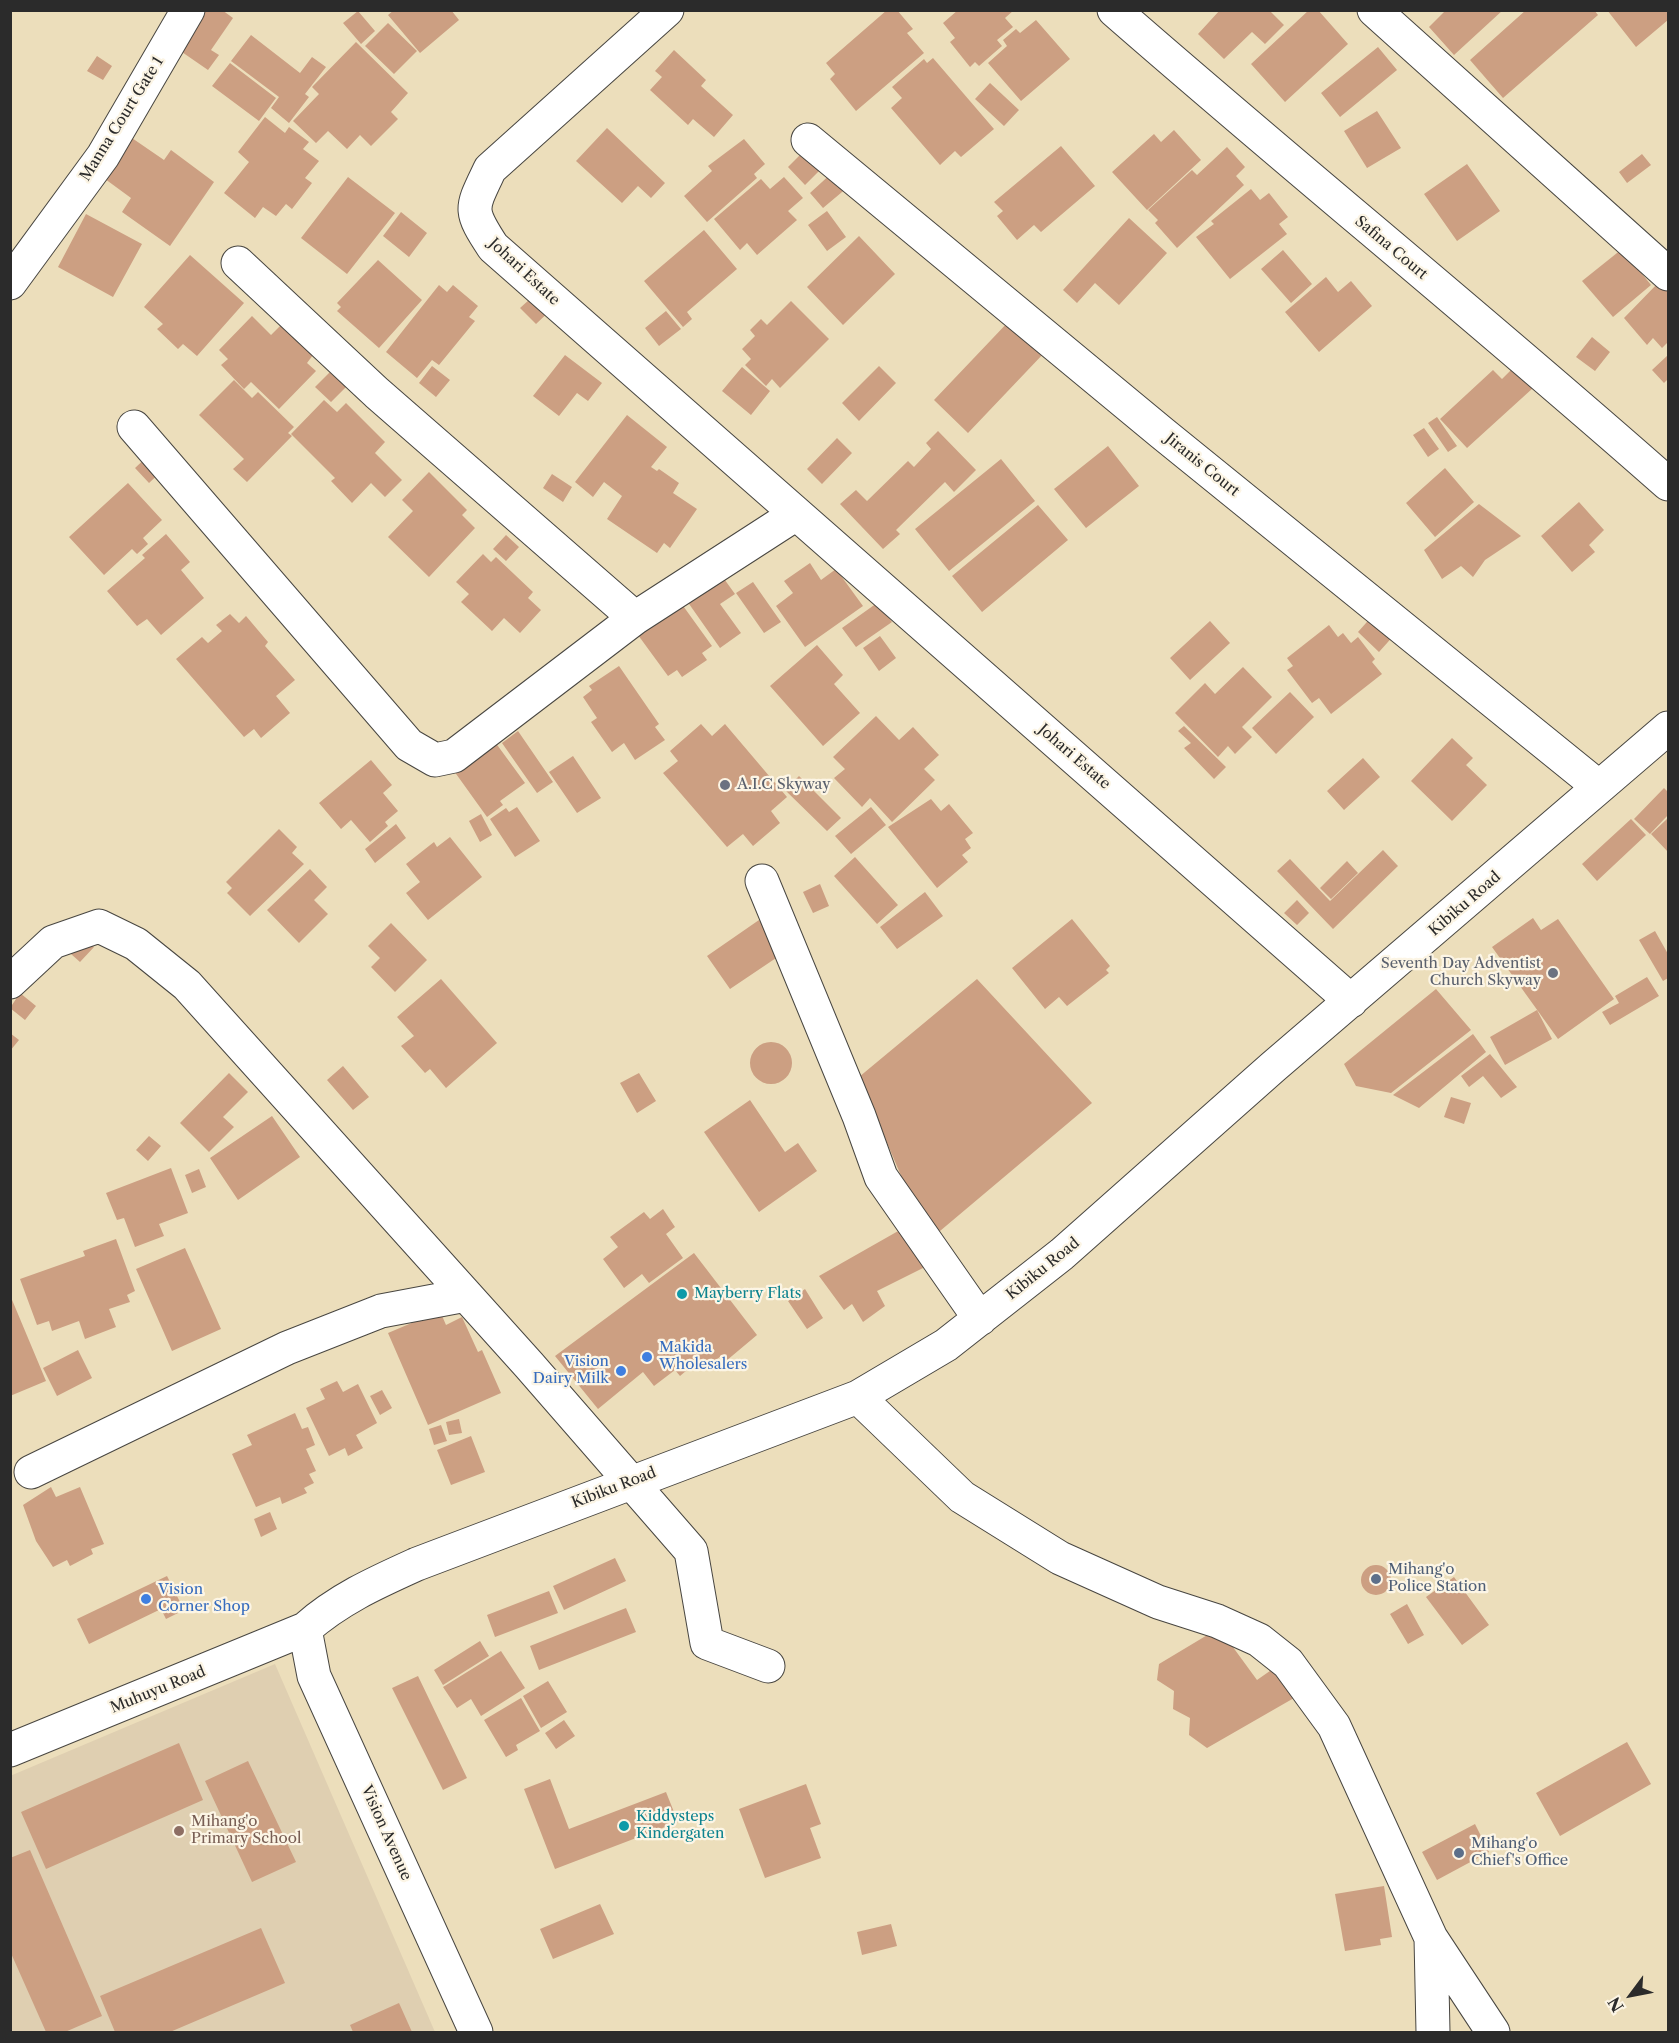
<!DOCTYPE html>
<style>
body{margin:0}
#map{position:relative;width:1679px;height:2043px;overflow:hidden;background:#ecdebb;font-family:"Libre Caslon Text",serif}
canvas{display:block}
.frame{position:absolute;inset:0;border:12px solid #2b2b2b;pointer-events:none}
.north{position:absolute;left:1601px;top:1965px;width:60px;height:60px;-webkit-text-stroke:4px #fcf5e5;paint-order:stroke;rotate:238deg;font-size:16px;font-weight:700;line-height:24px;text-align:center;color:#2b2b2b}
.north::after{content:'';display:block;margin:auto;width:21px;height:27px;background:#2b2b2b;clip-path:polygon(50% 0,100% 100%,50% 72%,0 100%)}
</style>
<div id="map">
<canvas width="1679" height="2043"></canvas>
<div class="frame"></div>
<div class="north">N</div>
</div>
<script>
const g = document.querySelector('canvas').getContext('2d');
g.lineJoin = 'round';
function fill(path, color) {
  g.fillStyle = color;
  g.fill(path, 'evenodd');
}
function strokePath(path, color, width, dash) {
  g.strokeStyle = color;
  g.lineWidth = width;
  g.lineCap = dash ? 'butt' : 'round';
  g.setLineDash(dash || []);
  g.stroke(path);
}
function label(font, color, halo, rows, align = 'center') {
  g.font = font + ' "Libre Caslon Text",serif';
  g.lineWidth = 4.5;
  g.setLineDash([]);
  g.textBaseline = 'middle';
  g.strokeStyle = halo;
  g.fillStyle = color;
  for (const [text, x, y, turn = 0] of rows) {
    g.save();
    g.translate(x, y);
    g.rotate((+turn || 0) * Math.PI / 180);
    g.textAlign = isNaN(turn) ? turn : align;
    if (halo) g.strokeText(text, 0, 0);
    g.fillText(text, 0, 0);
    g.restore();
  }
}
fill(new Path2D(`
 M275 1664 435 2032H11L10 1776Z`), '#dfcfb1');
fill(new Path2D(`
 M206 10H222L233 18 211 50 219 55 208 70 179 50Z
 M394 10H451L459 20 420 53 388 15Z
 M887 10H897L913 29 907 33 924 53 856 111 830 79 835 74 826 63Z
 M958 10H1014L1005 18 1013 27 997 40 1002 46 979 66 975 62 970 67 950 42 955 38 943 23Z
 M1220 10H1269L1284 25 1265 44 1252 32 1224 59 1198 34Z
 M1309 10H1318L1348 44 1285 102 1251 64Z
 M1446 10H1503L1454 55 1429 27Z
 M1526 10H1594L1598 15 1503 98 1470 60Z
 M1607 10H1668V20L1636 47Z
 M358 11 375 31 361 44 343 23Z
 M1036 20 1070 59 1021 101 988 63 1007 46 1003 40 1016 29 1020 33Z
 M388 23 417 51 394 74 365 46Z
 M251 35 300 73 312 57 326 67 305 94 309 97 289 123 271 108 279 97 231 61Z
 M356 42 408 93 391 112 398 119 371 146 360 135 347 149 328 131 316 143 293 121 319 94 312 87Z
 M1378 47 1397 70 1340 117 1321 93Z
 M674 50 706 80 701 86 733 115 714 137 693 119 688 125 650 90 662 77 655 71Z
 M97 56 112 66 103 80 87 71Z
 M933 58 994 129 961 157 955 151 940 165 891 108 902 98 892 87 924 59 927 63Z
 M230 63 276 98 259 121 212 86Z
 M990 83 1019 110 1004 126 975 99Z
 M1377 111 1401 148 1367 168 1344 131Z
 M265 117 285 133 289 127 309 142 303 149 319 161 305 178 312 183 292 209 286 204 276 216 263 207 255 218 224 193 249 162 238 152Z
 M607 128 665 183 651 198 638 186 622 203 576 161Z
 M1174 130 1201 160 1147 210 1112 172 1154 134 1161 142Z
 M129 136 164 160 171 150 214 182 170 246 122 212 131 198 101 176Z
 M744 139 765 164 754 174 757 178 707 222 684 196 712 171 708 166Z
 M1061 146 1095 186 1041 232 1034 225 1017 240 997 216 1003 211 994 202Z
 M1227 147 1245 167 1236 176 1244 185 1177 248 1155 223 1158 220 1148 210 1192 170 1197 175Z
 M805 150 820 170 805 185 788 167Z
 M1642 154 1651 165 1627 183 1619 172Z
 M1467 164 1500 211 1457 241 1424 194Z
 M834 171 848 187 823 208 810 193Z
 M348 177 395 213 347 274 301 238Z
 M784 177 803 198 788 211 797 220 757 255 747 243 740 250 714 219 761 179 770 189Z
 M1251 189 1260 200 1269 193 1288 217 1279 224 1287 234 1230 279 1196 237 1214 224 1211 221Z
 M827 211 846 237 827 251 808 225Z
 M401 212 427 233 409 257 383 236Z
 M86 214 142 244 113 297 58 267Z
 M1129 218 1167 253 1119 305 1095 283 1077 303 1063 290Z
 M704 230 737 269 687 312 692 319 683 327 644 281Z
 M859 236 895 274 843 325 807 287Z
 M1622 249 1651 285 1613 317 1582 281Z
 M1283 250 1312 284 1291 303 1261 269Z
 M190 255 244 303 197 356 183 344 178 349 157 329 163 324 144 307Z
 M378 260 422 300 379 348 337 311 341 307 337 303Z
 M1326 277 1338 292 1351 281 1372 306 1319 352 1285 312Z
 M1660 281 1668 290V342L1662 348 1653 338 1647 345 1624 318Z
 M439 285 447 292 453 285 478 306 469 317 475 321 439 365 432 360 417 378 386 352Z
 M540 290 555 306 536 324 520 308Z
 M791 301 829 339 780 388 772 379 766 386 745 365 751 359 742 349 755 336 750 330 761 319 767 325Z
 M666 311 681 329 659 346 645 328Z
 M252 316 271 335 281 325 313 355 307 363 316 371 279 409 251 382 244 389 221 365 228 359 219 350Z
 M1011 319 1045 352 968 433 934 400Z
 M1592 337 1610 352 1595 371 1576 357Z
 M565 355 602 383 588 401 577 393 559 416 533 396Z
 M1668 355V379L1664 383 1652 370Z
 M432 366 450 380 436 397 419 383Z
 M879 366 896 383 859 421 842 403Z
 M742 367 770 391 751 415 722 391Z
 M1514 367 1533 388 1467 448 1440 419 1493 370 1502 379Z
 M331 371 346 387 331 402 315 387Z
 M234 380 252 398 258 392 294 427 288 433 292 436 247 482 233 469 244 459 199 415Z
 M324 400 337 412 346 403 385 442 375 453 402 480 385 497 371 483 352 503 331 481 335 478 291 434Z
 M627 415 667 447 651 467 657 471 659 469 679 483 673 493 697 509 670 548 664 543 657 553 607 519 622 496 604 482 593 497 575 482Z
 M1437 417 1457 446 1448 452 1428 423Z
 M1424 428 1439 449 1428 457 1413 435Z
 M938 431 976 470 954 492 945 482 896 530 900 534 883 549 840 504 856 490 867 501 908 461 914 467 931 449 926 443Z
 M837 438 852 453 822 484 807 469Z
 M1108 446 1139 486 1086 528 1054 489Z
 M150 454 164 469 149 483 135 468Z
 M1001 459 1035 501 949 571 915 529Z
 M1445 468 1474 502 1435 537 1406 503Z
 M429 472 467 510 462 515 475 528 429 577 388 537 413 511 402 500Z
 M552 474 572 487 563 502 543 488Z
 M128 483 162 520 143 538 148 544 137 554 132 549 104 575 69 537Z
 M1579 502 1604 530 1589 545 1595 552 1572 572 1541 536Z
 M1479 504 1521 536 1485 560 1473 577 1461 566 1442 579 1424 550Z
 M1038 505 1068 540 982 612 952 576Z
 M166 534 190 562 181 570 204 598 161 635 147 619 137 626 107 591 145 558 142 555Z
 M506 535 519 547 506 561 493 549Z
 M483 554 491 562 496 557 533 592 528 598 541 610 520 633 504 618 492 631 461 602 469 594 456 582Z
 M810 563 821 580 836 569 863 606 805 647 776 606 793 593 784 581Z
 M722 576 735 594 720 604 741 633 720 648 687 601Z
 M753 582 781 622 764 633 736 593Z
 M681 603 712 646 702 653 707 660 682 677 677 670 668 676 638 635Z
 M877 603 892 622 856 647 842 628Z
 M230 614 239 623 246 616 268 642 265 646 295 680 276 696 290 713 261 738 254 729 244 737 176 659 202 637 208 643 222 631 216 625Z
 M1374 614 1396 633 1379 652 1358 632Z
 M1210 621 1230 643 1190 680 1170 658Z
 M1329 625 1338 637 1343 633 1351 643 1358 637 1375 659 1372 662 1382 674 1331 714 1319 698 1312 703 1287 670 1293 666 1287 658Z
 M880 636 896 658 879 671 863 648Z
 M817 645 843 675 834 684 860 713 823 746 770 686Z
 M619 666 659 724 655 727 665 740 635 760 624 743 612 752 591 722 597 718 583 697 592 690 589 686Z
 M1243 667 1272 697 1242 727 1252 737 1235 754 1228 746 1218 757 1175 713 1205 683 1215 694Z
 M1290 692 1314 717 1276 754 1252 728Z
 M876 716 899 740 913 727 939 755 924 769 935 780 892 822 870 798 862 807 834 778 845 769 833 757Z
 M701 724 712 736 725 724 787 797 771 811 780 823 753 846 743 834 727 847 663 773 678 761 670 751Z
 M1184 726 1226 767 1214 779 1184 748 1191 743 1178 731Z
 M518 731 553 782 537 793 502 743Z
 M1452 738 1473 758 1466 765 1487 785 1452 821 1411 781Z
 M495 742 525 783 500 801 503 805 487 817 454 771Z
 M573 756 601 798 577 813 549 772Z
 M1363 758 1380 777 1344 810 1327 791Z
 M371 760 392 785 383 793 398 811 385 822 388 826 370 842 351 820 341 829 319 803Z
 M799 776 841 818 827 831 785 790Z
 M1664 788 1668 792V815L1650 834 1634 819Z
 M931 799 941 811 949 804 973 833 965 839 971 848 962 855 968 862 937 888 888 827Z
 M517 807 540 841 515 857 490 819 506 808 509 812Z
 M871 807 886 825 851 854 835 836Z
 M481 814 492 835 480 842 469 821Z
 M1631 819 1646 835 1597 881 1582 864Z
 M1667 819 1668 820V852L1651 834Z
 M396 824 406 838 375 863 365 849Z
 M279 829 297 847 292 853 304 864 250 916 227 893 232 888 226 882Z
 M450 837 482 877 428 920 406 893 420 882 406 864 434 842 437 847Z
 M1383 850 1398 866 1333 929 1277 871 1290 859 1330 901Z
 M855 857 898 905 877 924 834 876Z
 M1347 861 1358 873 1331 899 1320 888Z
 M310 869 327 887 314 900 328 914 299 943 267 910Z
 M820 884 829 906 813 913 803 892Z
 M925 892 943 916 897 949 880 927Z
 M1297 900 1309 913 1297 925 1284 913Z
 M1533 918 1541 930 1558 919 1614 999 1558 1039 1492 947Z
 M1072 919 1110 966 1106 970 1109 973 1067 1006 1059 997 1045 1009 1012 968Z
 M759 920 782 954 730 989 707 956Z
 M391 923 427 960 395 992 371 967 380 958 368 946Z
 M1655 931 1668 954V978L1663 981 1639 940Z
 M85 939 94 947 80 962 71 954Z
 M1647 977 1659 996 1610 1025 1602 1012 1619 1003 1615 996Z
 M441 979 497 1043 446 1088 430 1069 425 1073 401 1046 414 1036 397 1017Z
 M977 979 1092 1103 940 1231 922 1225 859 1077Z
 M1436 989 1471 1030 1391 1093 1356 1086 1344 1064Z
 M20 993 36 1006 25 1020 10 1008Z
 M1537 1010 1552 1039 1505 1065 1490 1037Z
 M10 1033 19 1040 10 1051Z
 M1473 1034 1486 1052 1419 1108 1393 1095Z
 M750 1063a21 21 0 1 1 42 0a21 21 0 1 1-42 0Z
 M1490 1054 1517 1087 1501 1098 1483 1076 1469 1087 1461 1076Z
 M343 1066 369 1097 353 1110 327 1080Z
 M229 1073 248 1092 223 1117 234 1127 209 1152 180 1123Z
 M639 1073 656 1101 637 1113 620 1083Z
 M1451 1097 1471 1103 1464 1124 1444 1117Z
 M750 1100 785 1152 798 1143 817 1171 759 1212 704 1132Z
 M272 1116 300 1157 238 1200 210 1158Z
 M149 1136 161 1146 148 1161 136 1150Z
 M171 1168 188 1213 159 1224 164 1236 135 1247 124 1218 117 1220 106 1193Z
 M199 1169 206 1187 192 1193 185 1175Z
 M663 1209 675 1227 666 1234 683 1258 649 1283 642 1274 624 1288 603 1259 618 1247 610 1237 644 1212 650 1219Z
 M907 1226 929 1265 877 1291 885 1306 863 1322 852 1304 844 1310 819 1276Z
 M116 1239 135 1291 127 1295 130 1302 109 1309 116 1327 85 1339 79 1321 52 1331 49 1321 37 1325 20 1279 85 1256 83 1251Z
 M185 1248 221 1329 172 1351 136 1269Z
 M694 1253 757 1335 726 1361 722 1355 707 1368 700 1359 680 1376 675 1370 654 1386 643 1372 598 1409 555 1356Z
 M805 1289 823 1318 807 1329 788 1301Z
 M10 1295 46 1381 10 1396Z
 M440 1311 446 1325 462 1317 478 1352 482 1350 501 1393 428 1425 388 1333Z
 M78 1350 92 1378 57 1396 43 1368Z
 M337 1381 343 1392 358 1384 377 1423 356 1435 363 1448 348 1456 345 1448 329 1456 306 1408 325 1399 320 1389Z
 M382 1390 392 1408 380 1415 370 1396Z
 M295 1413 302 1429 308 1427 315 1445 306 1449 316 1471 309 1474 314 1483 304 1488 307 1493 282 1504 280 1497 256 1507 232 1454 252 1445 247 1435Z
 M459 1419 462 1433 449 1435 446 1422Z
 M441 1425 447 1441 434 1445 429 1429Z
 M471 1436 485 1472 451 1485 437 1450Z
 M51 1487 56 1497 80 1487 104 1544 91 1549 93 1554 70 1566 67 1560 53 1567 36 1541 23 1505Z
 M270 1512 277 1529 261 1537 254 1519Z
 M615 1558 626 1581 564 1610 553 1586Z
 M1361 1580a15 15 0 1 1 30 0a15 15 0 1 1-30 0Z
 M167 1576 184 1610 166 1619 161 1609 89 1644 77 1619Z
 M1454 1577 1489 1625 1462 1645 1426 1597Z
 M549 1591 558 1613 495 1637 487 1615Z
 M1407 1604 1424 1635 1408 1644 1390 1614Z
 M626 1608 636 1632 539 1670 530 1646Z
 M1219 1628 1257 1680 1277 1666 1294 1698 1207 1748 1189 1735 1190 1718 1173 1709 1174 1691 1157 1680 1159 1664Z
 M480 1641 489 1656 443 1685 434 1670Z
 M501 1651 525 1688 481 1716 471 1699 457 1708 443 1687Z
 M418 1676 467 1778 443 1790 392 1688Z
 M548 1681 567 1712 541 1728 523 1696Z
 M521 1698 540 1731 516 1745 518 1750 506 1757 484 1720Z
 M564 1720 575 1736 556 1749 545 1733Z
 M1627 1742 1651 1784 1560 1836 1536 1793Z
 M179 1743 203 1800 46 1869 21 1812Z
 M248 1761 296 1862 252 1882 205 1781Z
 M550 1779 569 1829 666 1792 678 1822 555 1869 524 1789Z
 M806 1784 821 1824 810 1828 821 1858 765 1878 739 1809Z
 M1475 1824 1489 1852 1437 1880 1422 1852Z
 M30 1850 102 2016 65 2032H46L10 1951V1858Z
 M1384 1886 1392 1937 1380 1939 1381 1945 1345 1951 1335 1894Z
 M600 1904 614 1934 553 1959 540 1929Z
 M891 1924 897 1946 862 1955 857 1932Z
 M261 1928 285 1983 170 2032H115L100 1996Z
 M399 2003 412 2032H353L350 2025Z`), '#cc9f82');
const street = new Path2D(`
 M667 10 490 169C471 209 468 209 493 247L1351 1001
 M1114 10C1297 170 1486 323 1668 484
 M1374 10 1668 274
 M808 140 1162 433 1599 787
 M238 263 377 393 635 618
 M10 283 103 156 188 10
 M134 427 409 745 435 760 454 756 635 618 796 514
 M762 881 859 1116 881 1177 980 1319
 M10 982 53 942 99 926 136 944 187 985 529 1365 691 1551 707 1643 768 1666
 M858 1397 962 1497 1060 1558 1158 1602 1217 1621 1259 1640 1288 1663 1334 1726 1431 1938 1433 2032
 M31 1472 287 1348 381 1311 466 1295
 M305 1629 314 1676 476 2032
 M10 1750 305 1629C339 1599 375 1583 417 1564L858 1397 946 1345 1062 1254 1273 1067 1668 728
 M1431 1938 1493 2032`);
strokePath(street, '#484641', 35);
strokePath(street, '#fff', 33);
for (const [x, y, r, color] of [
 [725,785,6,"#6b7280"],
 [1553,973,6,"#6b7280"],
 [682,1294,6,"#0f9aa8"],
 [647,1357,6,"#3f7fe0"],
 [621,1371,6,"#3f7fe0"],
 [1376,1579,6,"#5c6f8a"],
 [146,1599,6,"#3f7fe0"],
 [624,1826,6,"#0f9aa8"],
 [179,1831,6,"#8d6e63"],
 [1459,1853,6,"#5c6f8a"]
]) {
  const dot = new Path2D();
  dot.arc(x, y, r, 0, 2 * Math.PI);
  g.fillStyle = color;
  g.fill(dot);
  strokePath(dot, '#fcf5e5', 2);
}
label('15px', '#2b2b2b', '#fcf5e5', [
 ["Manna Court Gate 1",122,119,-58],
 ["Safina Court",1391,248,40],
 ["Johari Estate",524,272,43],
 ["Jiranis Court",1202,465,39],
 ["Johari Estate",1074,757,41],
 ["Kibiku Road",1465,904,-41],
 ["Kibiku Road",1043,1269,-39],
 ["Kibiku Road",614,1488,-21],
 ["Muhuyu Road",158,1690,-22],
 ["Vision Avenue",386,1833,66]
]);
label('15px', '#5b616d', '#fcf5e5', [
 ["A.I.C Skyway",737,785],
 ["Seventh Day Adventist",1541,964,"right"],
 ["Church Skyway",1541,981,"right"]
], 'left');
label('15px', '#0d838f', '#fcf5e5', [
 ["Mayberry Flats",694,1294],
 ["Kiddysteps",636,1817],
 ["Kindergaten",636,1834]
], 'left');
label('15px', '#366cbe', '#fcf5e5', [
 ["Makida",659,1348],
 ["Wholesalers",659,1365],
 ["Vision",609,1362,"right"],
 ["Dairy Milk",609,1379,"right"],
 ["Vision",158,1590],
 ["Corner Shop",158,1607]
], 'left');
label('15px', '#4e5e75', '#fcf5e5', [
 ["Mihang'o",1388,1570],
 ["Police Station",1388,1587],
 ["Mihang'o",1471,1844],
 ["Chief's Office",1471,1861]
], 'left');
label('15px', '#785e54', '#fcf5e5', [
 ["Mihang'o",191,1822],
 ["Primary School",191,1839]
], 'left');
</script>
